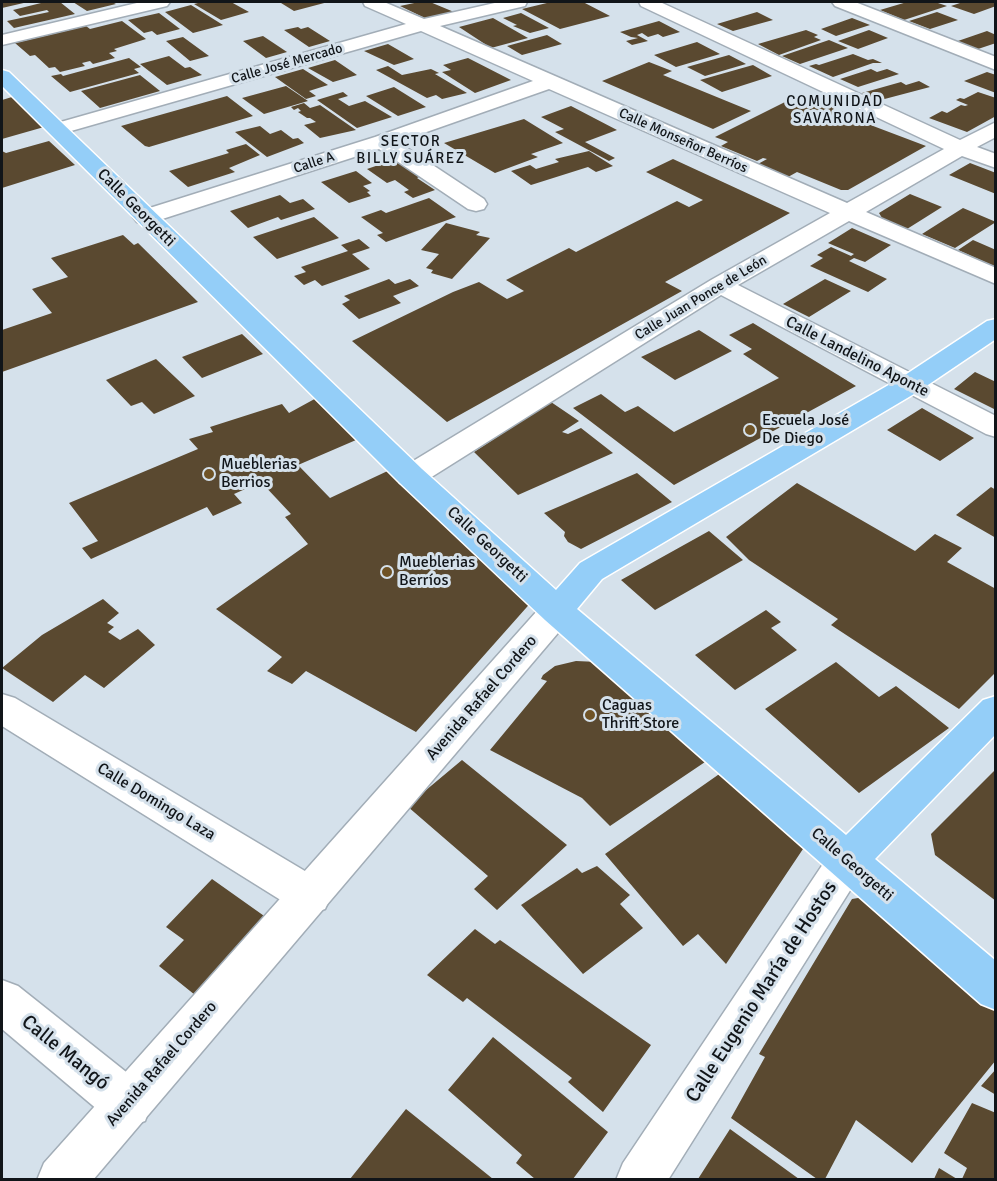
<!DOCTYPE html>
<meta charset="utf-8">
<style>
body{margin:0}
#map{position:relative;width:997px;height:1181px;overflow:hidden;background:#d5e1eb;font-family:Signika,sans-serif}
canvas{display:block}
.frame{position:absolute;inset:0;border:3px solid #111519;pointer-events:none}
</style>
<div id="map">
<canvas width="997" height="1181"></canvas>
<div class="frame"></div>
</div>
<script>
const g = document.querySelector('canvas').getContext('2d');
g.lineJoin = 'round';
function fill(path, color) {
  g.fillStyle = color;
  g.fill(path, 'evenodd');
}
function strokePath(path, color, width, dash) {
  g.strokeStyle = color;
  g.lineWidth = width;
  g.lineCap = dash ? 'butt' : 'round';
  g.setLineDash(dash || []);
  g.stroke(path);
}
function label(font, color, halo, rows, align = 'center') {
  g.font = font + ' Signika,sans-serif';
  g.lineWidth = 6;
  g.setLineDash([]);
  g.textBaseline = 'middle';
  g.strokeStyle = halo;
  g.fillStyle = color;
  for (const [text, x, y, turn = 0] of rows) {
    g.save();
    g.translate(x, y);
    g.rotate((+turn || 0) * Math.PI / 180);
    g.textAlign = isNaN(turn) ? turn : align;
    if (halo) g.strokeText(text, 0, 0);
    g.fillText(text, 0, 0);
    g.restore();
  }
}
fill(new Path2D(`
 M2 2H28L2 8Z
 M45 2H60L75 14 14 28 7 21 49 12 47 10 20 16 13 10Z
 M73 2H112L116 4 87 11Z
 M202 2H231L249 12 221 20 194 4Z
 M286 2H328L294 11 281 3Z
 M419 2H430L454 12 427 19 400 6Z
 M551 2H583L610 16 560 29 522 9Z
 M907 2H935L947 6 904 20 880 10Z
 M963 2H996V6L974 14 951 6Z
 M191 5 223 25 193 33 165 12Z
 M757 12 773 20 733 31 717 24Z
 M937 12 958 20 930 29 909 21Z
 M159 13 180 29 157 35 152 31 144 33 128 20Z
 M521 13 549 28 530 33 513 26 517 25 503 18Z
 M493 18 528 38 491 48 459 27Z
 M852 18 870 25 836 36 821 29Z
 M122 21 146 39 114 49 117 51 109 53 115 58 93 64 90 61 82 63 85 66 60 72 55 67 49 68 35 55 30 56 15 43 86 26 90 29Z
 M659 21 680 32 663 37 658 34 648 37 642 33 637 35 648 41 632 45 626 41 638 38 631 37 620 32Z
 M298 27 301 29 308 27 330 41 309 47 284 30Z
 M806 30 818 35 814 37 821 40 779 55 758 44Z
 M869 30 888 38 858 49 838 41Z
 M987 31 996 35V43L975 50 955 42Z
 M547 35 562 44 522 55 507 46Z
 M263 36 287 52 266 58 243 41Z
 M183 37 209 56 190 61 166 41Z
 M829 40 848 48 800 64 782 56Z
 M697 42 720 54 676 67 654 55Z
 M388 44 414 59 394 65 364 51Z
 M853 54 868 60 873 59 882 63H873L833 77 809 66 816 64 819 65Z
 M729 55 746 64 705 76 687 67Z
 M169 56 185 68 190 67 202 75 167 85 140 64Z
 M129 58 141 67 134 69 139 73 70 92 51 76 61 74 63 76Z
 M468 58 511 80 475 93 442 72 451 70 443 65Z
 M335 60 357 75 333 82 308 68Z
 M649 62 672 71 663 75 751 111 713 129 602 81Z
 M753 65 772 76 722 92 700 80Z
 M388 66 402 75 431 69 439 73 435 74 467 93 442 99 436 95 427 98 376 70Z
 M303 69 328 85 309 91 316 96 306 99 275 77Z
 M871 69 877 72 887 69 899 74 858 87 840 79Z
 M987 72 996 75V93L964 81Z
 M140 75 160 91 100 108 81 91Z
 M919 81 930 87 877 101 862 93 901 82 906 85Z
 M286 86 308 101 264 114 242 98Z
 M394 87 426 107 398 116 366 96Z
 M343 92 348 96 338 99 349 106 365 101 392 117 357 128 317 100Z
 M978 92 996 98V116L967 132 929 118 942 111 947 113 961 105 965 106 968 105 956 100 960 98 964 99Z
 M799 95 855 116 852 118 926 146 848 190H841L797 172 788 177 758 164 767 159 763 158 757 161 721 146 728 142 715 137Z
 M227 96 253 116 149 147 145 146 121 126Z
 M12 97 44 127 2 139V100Z
 M304 103 310 108 320 105 356 130 320 138 304 125 316 122 310 118H307L298 112 301 111 298 108 294 110 291 107Z
 M571 106 617 130 585 142 615 158 609 161 555 132 564 129 541 117Z
 M524 119 563 143 531 154 538 157 495 173 444 143Z
 M260 126 270 134 281 130 293 139 298 138 304 143 267 157 235 132Z
 M49 141 75 165 2 188V151L6 153Z
 M246 144 260 155 229 168 235 172 188 187 169 171 229 153 226 150Z
 M589 151 613 166 596 172 588 167 531 185 511 171 530 165 536 169 559 162 555 159Z
 M396 159 421 176 417 178 435 190 413 198 404 192 409 190 395 180 387 183 367 169Z
 M673 159 790 213 665 282 682 291 447 422 352 341 453 292 479 282 507 299 524 291 506 280 569 248 576 252 677 201 689 207 703 200 646 172Z
 M970 163 996 173V194L949 175Z
 M356 171 372 183 363 186 370 191 367 192 371 196 349 203 321 182Z
 M910 194 942 207 907 229 882 218 879 213Z
 M280 195 290 203 303 199 315 209 281 220 278 217 248 228 230 211Z
 M429 198 456 217 386 242 377 235 383 233 361 217 381 210 386 213Z
 M963 208 996 222 955 248 922 234Z
 M314 217 339 238 277 259 253 237Z
 M446 223 480 232 476 235 490 238 452 279 431 273 433 270 426 268 439 254 421 250Z
 M852 228 891 245 865 262 854 258 849 261 887 279 868 292 810 266 823 258 817 255 831 247 851 256 854 254 828 243Z
 M123 235 134 245 138 243 198 302 2 372V330L52 313 32 289 68 277 51 258Z
 M359 239 370 248 352 254 370 269 322 286 315 280 304 285 294 276 306 272 301 267 348 251 341 245Z
 M973 240 996 250V267L958 250Z
 M389 279 395 284 410 279 419 286 393 296 401 303 359 319 342 304 350 300 344 296Z
 M825 279 851 291 809 317 783 304Z
 M753 323 856 386 674 485 573 408 601 394 625 412 638 406 674 432 779 378 743 354 752 349 729 335Z
 M699 330 732 351 675 380 641 357Z
 M242 334 263 354 202 378 182 357Z
 M156 359 195 396 154 414 142 402 131 406 106 380Z
 M975 372 996 382V410L954 389Z
 M320 396 363 437 298 465 330 498 394 468 534 599 416 732 306 671 292 684 267 671 282 657 216 609 308 544 285 517 291 514 261 482 234 494 242 503 213 516 207 507 91 559 82 548 98 541 69 503 198 449 189 439 213 432 210 427 282 404 289 413Z
 M551 402 579 421 562 432 568 434 581 428 613 453 518 495 474 452Z
 M922 408 974 438 940 461 887 430Z
 M637 473 672 502 581 549 568 542 564 536 565 532 544 513Z
 M797 483 915 551 935 534 962 548 947 562 996 589V672L959 709 831 625 838 619 749 560 726 537Z
 M991 487 996 490V538L956 515Z
 M709 531 743 560 655 610 621 580Z
 M103 599 119 613 107 623 114 627 108 632 120 640 138 629 155 645 104 688 85 675 53 702 2 668 42 635Z
 M766 610 781 622 771 628 797 650 735 690 695 655Z
 M576 661 598 662 708 760 610 826 582 798 490 750 547 681 541 679 543 675 555 666Z
 M836 662 879 697 896 686 949 728 859 793 765 709Z
 M462 760 567 845 497 910 474 889 488 876 407 806Z
 M996 769V901L935 855 931 834Z
 M725 770 805 846 726 964 698 934 683 946 605 854Z
 M597 866 630 895 620 904 643 928 583 974 521 905 577 868 582 873Z
 M212 879 267 918 195 995 159 966 184 940 166 927Z
 M864 897 996 1005V1060L912 1163 856 1120 825 1179H817L731 1118 765 1057 759 1054 852 899Z
 M475 929 495 944 500 940 651 1045 603 1112 568 1082 572 1078 467 998 463 1002 427 975Z
 M493 1037 608 1132 573 1179H535L516 1163 522 1155 448 1090Z
 M996 1069V1095L981 1086Z
 M972 1103 996 1113V1179H962L967 1168 944 1153Z
 M406 1109 493 1179H350Z
 M730 1129 799 1179H698Z
 M939 1168 957 1179H934Z`), '#5a4930');
const street = new Path2D(`
 M141 2H170L167 6 2 45V35Z
 M363 2H384L424 19 499 2H527L525 6 440 26 847 203 944 149 641 6 639 2H660L960 140 996 122V137L977 147 996 154V168L962 156 866 212 996 268V284L849 221 738 285 996 416V437L986 434 721 295 422 483 411 486 400 483 396 476 400 469 711 280 830 213 549 89 398 142 484 199 487 204 484 209 476 211 468 209 379 149 153 222 145 224 137 222 133 217 137 212 375 137 533 81 421 31 57 135 50 133 47 129 50 125 406 24 365 6Z
 M832 2H855L996 57V70L835 6Z
 M2 694 15 698 325 883 331 896 325 909 310 914 295 909 2 726Z
 M2 980 18 986 145 1087 151 1104 145 1121 128 1127 111 1121 2 1029Z`);
const secondary = new Path2D(`
 M557 599 569 602 574 611 569 620 93 1180H37L44 1163 545 602Z
 M847 843 861 849 867 861 861 873 668 1180H616L623 1163 833 849Z`);
const primary = new Path2D(`
 M2 70 9 72 422 469 556 590 580 563 899 379 987 321 996 319V339L919 391 602 579 577 609 846 835 983 700 996 696V734L875 859 996 961V1010L981 1004 545 620 400 483 2 86Z`);
strokePath(street, '#a2adb7', 3);
strokePath(secondary, '#a2adb7', 3);
strokePath(primary, '#fff', 3);
fill(street, '#fff');
fill(secondary, '#fff');
fill(primary, '#94cef8');
for (const [x, y, r, color] of [
 [750,430,6,"#6f5326"],
 [209,474,6,"#6f5326"],
 [387,572,6,"#6f5326"],
 [590,715,6,"#6f5326"]
]) {
  const dot = new Path2D();
  dot.arc(x, y, r, 0, 2 * Math.PI);
  g.fillStyle = color;
  g.fill(dot);
  strokePath(dot, '#d5e1eb', 2);
}
label('14px', '#111519', '#d5e1eb', [
 ["Calle José Mercado",287,64,-16],
 ["Calle Monseñor Berríos",683,141,24],
 ["Calle A",314,163,-18],
 ["Calle Juan Ponce de León",701,298,-31]
]);
g.letterSpacing = '1.5px';
label('15px', '#111519', '#d5e1eb', [
 ["COMUNIDAD",835,102],
 ["SAVARONA",835,119],
 ["SECTOR",411,142],
 ["BILLY SUÁREZ",411,159]
]);
g.letterSpacing = '0px';
label('16px', '#111519', '#d5e1eb', [
 ["Calle Georgetti",136,208,45],
 ["Calle Landelino Aponte",857,357,27],
 ["Calle Georgetti",487,545,43],
 ["Avenida Rafael Cordero",482,698,-49],
 ["Calle Domingo Laza",156,802,31],
 ["Calle Georgetti",852,865,41],
 ["Avenida Rafael Cordero",162,1064,-49]
]);
label('16px', '#111519', '#d5e1eb', [
 ["Escuela José",762,421],
 ["De Diego",762,439],
 ["Mueblerias",221,465],
 ["Berrios",221,483],
 ["Mueblerias",399,563],
 ["Berríos",399,581],
 ["Caguas",602,706],
 ["Thrift Store",602,724]
], 'left');
label('20px', '#111519', '#d5e1eb', [
 ["Calle Eugenio María de Hostos",762,992,-57],
 ["Calle Mangó",65,1053,39]
]);
</script>
